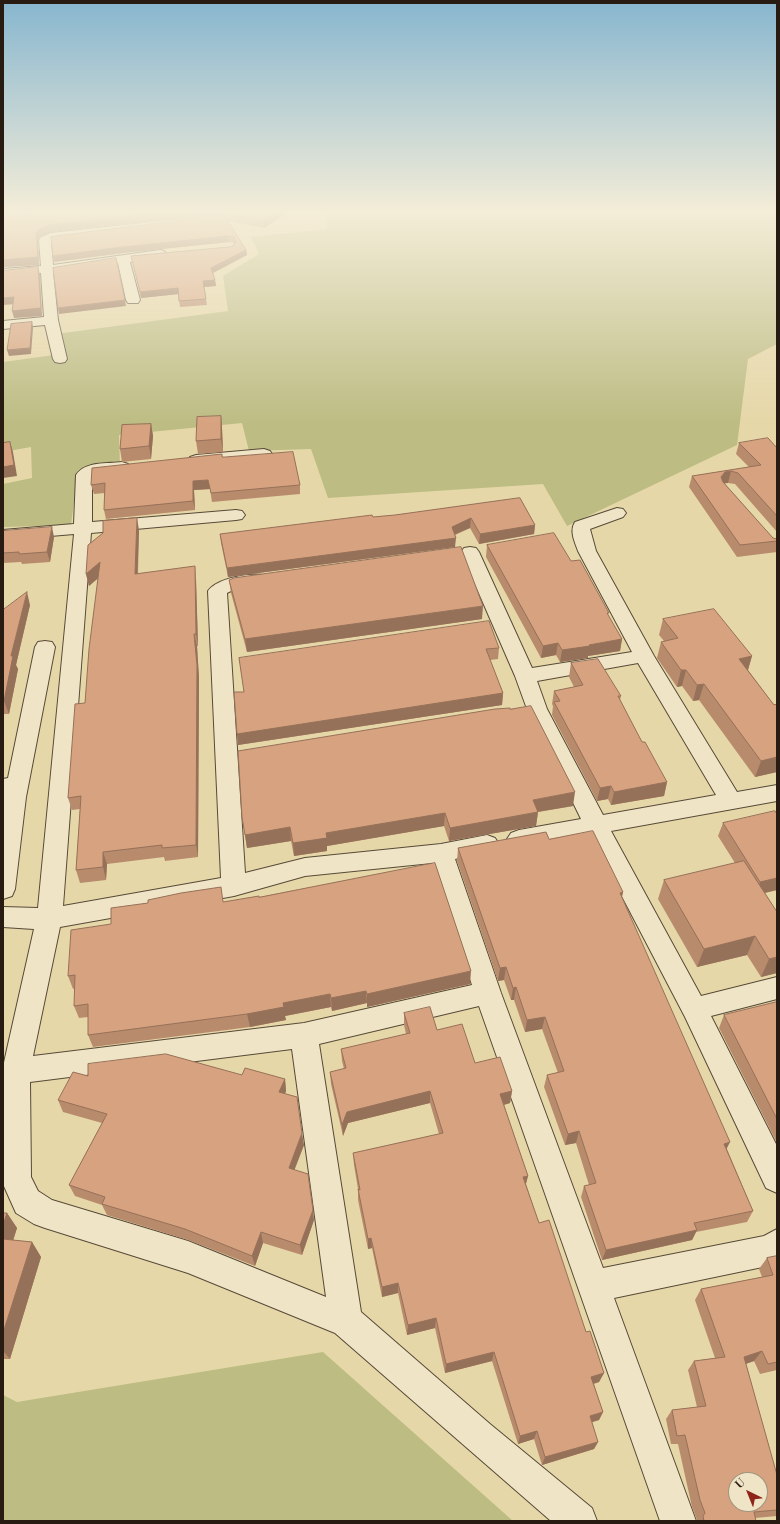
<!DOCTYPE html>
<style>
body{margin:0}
#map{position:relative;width:780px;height:1524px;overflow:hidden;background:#e6d7a8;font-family:"Libre Bodoni",serif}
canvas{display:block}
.frame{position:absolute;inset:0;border:4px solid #271b12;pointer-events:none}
.north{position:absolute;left:728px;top:1472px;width:40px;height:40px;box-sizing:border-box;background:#efe5c6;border:1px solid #9f947e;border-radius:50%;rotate:317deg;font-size:11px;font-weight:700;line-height:16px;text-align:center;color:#271b12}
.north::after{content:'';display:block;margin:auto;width:14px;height:18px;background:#8f2418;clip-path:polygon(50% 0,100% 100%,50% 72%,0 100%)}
</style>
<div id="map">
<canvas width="780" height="1524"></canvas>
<div class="frame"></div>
<div class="north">U</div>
</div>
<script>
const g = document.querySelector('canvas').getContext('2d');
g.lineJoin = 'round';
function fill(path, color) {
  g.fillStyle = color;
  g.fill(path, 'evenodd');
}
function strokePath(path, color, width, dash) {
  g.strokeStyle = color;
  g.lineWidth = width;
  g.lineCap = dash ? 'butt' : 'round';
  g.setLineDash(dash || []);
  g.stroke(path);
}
fill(new Path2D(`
 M322 210H777V344L748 359 737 445 567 526 543 484 328 498 311 449 249 451 242 423 119 435 120 466 78 470 71 525 3 527V484L32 478 31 447 3 452V362L61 354 56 334 228 311 223 276 259 254 251 237 328 229Z
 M323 1352 513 1521H3V1395L17 1402Z`), '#bcbc83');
const minor = new Path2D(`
 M226 214 230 215 232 217 230 219 51 242 53 265 160 250 164 251 166 254 164 257 160 258 130 262 140 300 138 303H128L126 300 118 263 53 272 58 320 67 359 65 362 60 363 55 362 53 359 45 325 3 329V321L44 317 41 273 3 277V269L41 266 39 240 41 237 51 233Z
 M264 449 270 451 272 454 270 457 196 465 190 463 188 460 190 457 196 455Z
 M122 462 128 464 130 467 128 470 95 474 92 476V522L236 510 242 511 245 515 242 519 236 520 91 533 63 906 221 878 208 591C217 578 251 572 266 576L268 580 266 584 235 589 227 593 245 873 305 858 441 844 487 835 495 838 499 844 495 850 455 859 501 993 603 1268 764 1236 777 1229V1264L614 1298 696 1521H660L479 1006 319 1044 361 1312 490 1424 592 1508 597 1521H551L335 1333 188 1273 45 1228 34 1224 16 1213 3 1184V1067L34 929 3 927V907L38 908 74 534 3 540V530L74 524 76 475C85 461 107 464 122 462ZM432 863 472 985 304 1023 33 1056 60 927 234 896 305 876ZM292 1049 326 1297 188 1241 52 1200 38 1191 31 1177 30 1082Z
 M617 508 623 509 626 513 623 517 590 529 596 551 654 656 737 792 777 785V801L611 831 701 996 777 977V999L711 1016 777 1146V1193L766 1188 685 1017 590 835 519 848 511 845 507 839 511 833 519 830 581 819 527 709 515 676 461 552 464 548 470 547 476 548 479 552 532 668 632 652 578 551C575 542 569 531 575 522ZM638 663 716 795 603 815 547 709 537 681Z
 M45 641 52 642 55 647 26 797 15 889 12 896 3 899V779L8 778 35 647 38 642Z`);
strokePath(minor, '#574a38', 2);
fill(minor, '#efe5c6');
fill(new Path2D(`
 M3 210H292L264 228 228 221 246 250 247 255 213 273 215 280 216 286 204 287 207 305 180 307 178 294 141 298 131 256 229 247 233 246 234 243 229 242 123 253 54 262 53 256 227 220V214L229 213H226L51 232 40 236 38 240 39 265 3 267 37 213 35 212 3 214Z
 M221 416 222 428 223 452 198 454 196 441Z
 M151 424 153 436 151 459 122 462 120 449Z
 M739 443 777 448V532L735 484 728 483H724L773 538 777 539V552L737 557 689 487 692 476 749 467 736 454Z
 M222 457 300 485V494L212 502 210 489 194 490 195 510 106 519 104 510 105 493 94 494 91 485Z
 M520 498 535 525 534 534 479 544 470 528 455 535V547L228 577 221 543 220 534 395 515Z
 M139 530 138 574 196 579 198 646H197L199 678 198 857 165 861 164 857 107 864 106 880 80 883 76 870 80 809 72 810 68 798 85 703 98 578 89 586 86 574Z
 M3 531 54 537 50 562 22 564 21 562 3 563Z
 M487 545 571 561 608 616 622 639 620 651 588 656V658L560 662 556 655 541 658 486 557Z
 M229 580 482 619 247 652 231 593Z
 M30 605 16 665 18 669 9 714H3V610Z
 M663 619 752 656 748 670 774 705 777 704V772L755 777 699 700 693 701 682 686 677 687 657 658 661 642 664 641 659 635Z
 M499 648 498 659 490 660 503 693 502 705 238 745 237 734 244 692 239 658Z
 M571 663 621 696 620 700 642 742 667 782 664 796 611 805 608 799 597 801 552 715 553 706 552 704 554 691 574 687 569 677Z
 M573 806 538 812 536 826 449 841 444 826 327 846V851L294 856 291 841 247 848 242 817Z
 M777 814V890L765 893 777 912V973L761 977 747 955 697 967 658 899 664 880 735 863 718 836 723 823Z
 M549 839 623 892 622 897 727 1149 753 1211 747 1222 696 1232 692 1240 602 1260 581 1197 584 1186 589 1185 576 1143 565 1145 544 1087 547 1075 558 1073 542 1029 525 1032 514 1000H511L504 980 498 981 457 861 458 848Z
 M259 897 470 984 367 1007V1003L332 1011 331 1007 285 1016 286 1020 250 1027 93 1047 88 1035V1017L79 1018 74 1006 75 988 73 989 68 976 111 924 224 902Z
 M777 1002V1143L719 1028 724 1015Z
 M404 1013 437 1030 475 1063 512 1091 510 1103 504 1105 528 1176 526 1184 539 1223 604 1373 599 1382 594 1384 603 1412 599 1420 592 1422 598 1442 594 1449 542 1465 534 1439 518 1444 492 1361 445 1373 435 1328 407 1335 398 1293 382 1297 372 1248 368 1249 358 1200V1189L354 1165 353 1153 439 1134 430 1103 348 1123 343 1136 331 1084 330 1072 344 1069 342 1061 341 1049 406 1034 404 1025Z
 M242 1075 285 1079 286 1091 285 1093 304 1145 294 1170 314 1220 302 1255 263 1243 255 1266 188 1240 107 1215 102 1205 75 1196 69 1185 102 1123 63 1112 58 1100 88 1076Z
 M3 1213H7L17 1228 13 1240 32 1242 41 1257 10 1359H3Z
 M777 1256V1370L760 1374 754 1361 746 1364 777 1475V1516L755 1518 756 1521H697V1520L692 1507 678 1444H671L666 1419 672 1410 697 1407 688 1370 694 1361 715 1358 695 1300 701 1289 762 1277 759 1269 767 1258Z`), '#b98b6d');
fill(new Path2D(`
 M3 210H35V212L3 214Z
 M182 210H226V213L51 232 40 236 38 240 39 265 3 267V260L36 233 39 229 49 225Z
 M281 210H292L264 228 263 221Z
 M228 236 229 242 123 253 54 262 53 256 122 247Z
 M246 250 247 255 211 274V268Z
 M38 267 40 275 42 316 14 318 12 311Z
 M215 280 216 286 204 287 203 281Z
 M178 288 179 294 141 298 140 292Z
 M14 297 16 304 3 305V298Z
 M125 300 126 306 59 314 58 308Z
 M32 322 33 328 31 354 9 356 7 350Z
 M221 416 222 428 223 452 221 439Z
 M151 424 153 436 151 459 149 446Z
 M10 442 13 452 17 476 3 478V467Z
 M731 471 728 483 722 484 721 477 725 472Z
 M208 480 210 489 194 490 195 510 193 501V481Z
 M137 518 139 530 137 586 135 574Z
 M471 518 470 528 451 536 452 527Z
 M535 525 534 534 479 544 480 534Z
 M52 527 54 537 50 562 47 552Z
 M456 538 455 547 228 577 227 568Z
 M100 562 103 574 89 586 86 574Z
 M195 566 196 579 198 646 196 634Z
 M27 592 30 605 16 665 18 669 9 714 4 701 11 656Z
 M483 606 482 619 247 652 245 639Z
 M194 634 197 646 199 678 198 857 196 845Z
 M622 639 620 651 588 656V658L560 662 562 650 589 645Z
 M558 643 556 655 541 658 543 646Z
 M752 656 747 673 739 659Z
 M681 670H686L682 686 677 687Z
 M704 684 699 700 693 701 697 685Z
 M503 693 502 705 238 745 237 734Z
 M777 757V772L755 777 761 761Z
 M667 782 664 796 611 805 614 792Z
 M611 786 608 799 597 801 600 788Z
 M575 792 573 806 531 813 533 800Z
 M538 812 536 826 449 841 450 828Z
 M445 813 444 826 327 846V851L294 856 293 843 326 833Z
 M290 827 291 841 247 848 245 835Z
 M103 852 107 864 106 880 103 867Z
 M777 878V890L755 895 760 882Z
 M623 892 620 905V893Z
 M755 936 747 955 697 967 704 949Z
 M777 957V973L761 977 769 959Z
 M506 967 504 980 498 981 500 968Z
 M471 971 470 984 367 1007V994Z
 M516 987 514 1000H511L513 988Z
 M366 991 367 1003 332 1011 331 998Z
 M330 994 331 1007 285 1016 286 1020 250 1027 247 1014 283 1003Z
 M545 1017 542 1029 525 1032 527 1020Z
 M285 1079 286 1091 281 1104 279 1092Z
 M430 1091V1103L348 1123 343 1136 342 1125 347 1112Z
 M512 1091 510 1103 499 1106 500 1094Z
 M579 1131 576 1143 565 1145 568 1134Z
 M302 1133 304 1145 291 1179 289 1168Z
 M730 1142 724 1154V1144Z
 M528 1176 525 1187 523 1177Z
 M313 1210 314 1220 302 1255 300 1245Z
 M7 1213 17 1228 9 1254 3 1246V1225Z
 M697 1230 692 1240 602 1260 606 1250Z
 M261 1232 263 1243 255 1266 252 1256Z
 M371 1238 372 1248 368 1249V1239Z
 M32 1242 41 1257 10 1359 3 1351V1333Z
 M398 1283V1293L382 1297V1287Z
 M436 1318 435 1328 407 1335 408 1325Z
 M762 1351 754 1361 736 1367 744 1357Z
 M494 1352 492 1361 445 1373 446 1364Z
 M604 1373 599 1382 588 1385 591 1377Z
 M603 1412 599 1420 586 1424 590 1416Z
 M537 1431 534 1439 518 1444 520 1436Z
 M598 1442 594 1449 542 1465 545 1457Z`), '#967159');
const building = new Path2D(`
 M39 210H182L49 225 39 229 36 233 38 257 3 260V216L38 213Z
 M233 210H281L263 221 227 214 230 213Z
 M224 215 246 250 211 268 215 280 203 281 206 299 179 301 178 288 140 292 131 256 229 247 233 246 236 242 234 237 228 236 122 247 53 256 51 237Z
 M116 258 125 300 58 308 53 268Z
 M38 267 41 308 12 311 14 297 3 298V271Z
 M32 322 30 348 7 350 11 324Z
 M221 416V439L196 441 197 417Z
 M151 424 149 446 120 449 122 425Z
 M768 438 777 448V516L738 473 731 471 725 472 721 477 723 482 773 538 777 539V541L740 545 692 476 761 465 739 443Z
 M10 442 14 465 3 467V443Z
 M293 452 300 485 211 493 208 480 193 481V501L104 510 105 483 91 485 92 468 222 454V457H225Z
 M520 498 535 525 480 534 471 518 452 527 456 538 227 568 220 534 372 515 373 517 395 515Z
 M137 518 135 574 195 566 196 634H194L197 665 196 845 162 848V845L103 852V867L76 870 81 796 68 798 75 704 85 703 89 649 100 562 86 574 88 545 103 533V521Z
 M52 527 47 552 19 554V552L3 553V531Z
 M554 533 571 561 580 560 609 613H607L622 639 589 645 590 646 562 650 558 643 543 646 487 545Z
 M461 547 483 606 245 639 229 580 234 578Z
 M27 592 11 656H13L4 701H3V610Z
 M714 609 752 656 739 659 774 705 777 704V757L761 761 704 684 697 685 686 670H681L661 642 678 638 663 619Z
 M489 621 499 648 486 649 503 693 237 734 234 692H244L239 658Z
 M598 659 621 696H618L642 742H645L667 782 614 792 611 786 600 788 554 702 560 701 554 691 583 685 571 663Z
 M531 706 575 792 533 800 538 812 450 828 445 813 326 833 327 838 293 843 290 827 245 835 242 817 238 751 495 709 510 708V709Z
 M775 811 777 814V878L760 882 723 823Z
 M593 831 623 892 620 893 730 1142 724 1144 753 1211 694 1223 697 1230 606 1250 584 1186 596 1183 579 1131 568 1134 547 1075 564 1071 545 1017 527 1020 516 987 513 988 506 967 500 968 458 848 546 832 549 839Z
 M744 861 777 912V957L769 959 755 936 704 949 664 880Z
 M435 863 471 971 367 994 366 991 331 998 330 994 283 1003 284 1007 247 1014 88 1035V1004L74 1006 75 975 68 976 71 930 111 924V908L148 903V900L181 893 221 887 223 902 259 896V897Z
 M777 1002V1119L724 1015Z
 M430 1007 437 1030 462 1024 475 1063 500 1057 512 1091 500 1094 528 1176 523 1177 539 1223 549 1220 586 1332 590 1331 604 1373 591 1377 603 1412 590 1416 598 1442 545 1457 537 1431 520 1436 494 1352 446 1364 436 1318 408 1325 398 1283 382 1287 371 1238 368 1239 358 1189 360 1190 353 1153 443 1133 430 1091 347 1112 342 1125 330 1072 346 1068 341 1049 410 1033 404 1013Z
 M166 1054 242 1075 245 1068 285 1079 279 1092 297 1097 302 1133 289 1168 308 1174 313 1210 300 1245 261 1232 252 1256 185 1229 102 1204 105 1197 69 1185 107 1114 58 1100 73 1072 88 1076V1064Z
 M3 1213H7L3 1225Z
 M3 1239 32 1242 3 1333Z
 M777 1256V1362L768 1364 762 1351 744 1357 777 1475V1510L754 1512 756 1521H704L703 1516 705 1513 700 1500 685 1435 677 1436 672 1410 706 1406 694 1361 725 1357 701 1289 773 1275 767 1258ZM736 1480H760V1504H736Z`);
fill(building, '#d7a27f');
strokePath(building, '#967159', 1);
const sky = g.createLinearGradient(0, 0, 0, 424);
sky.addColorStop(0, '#87b6cf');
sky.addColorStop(0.5, '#f4edd8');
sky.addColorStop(1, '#f4edd800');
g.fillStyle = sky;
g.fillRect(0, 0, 780, 424);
</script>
